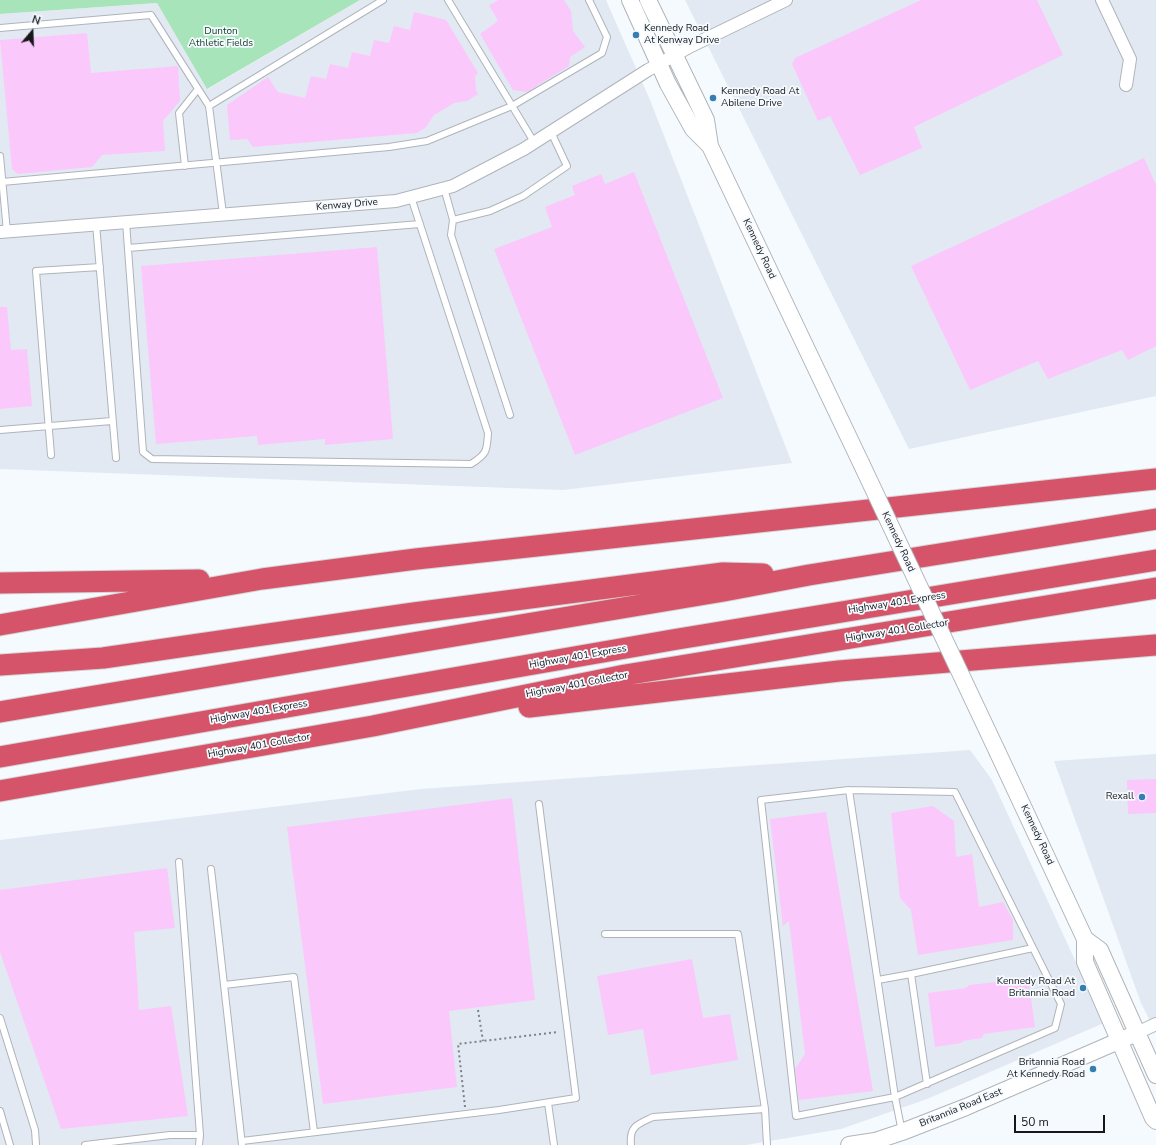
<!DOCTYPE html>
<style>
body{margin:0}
#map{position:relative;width:1156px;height:1145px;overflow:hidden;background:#f5faff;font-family:"Nunito Sans",sans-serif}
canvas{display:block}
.north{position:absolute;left:12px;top:12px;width:40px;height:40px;-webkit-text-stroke:3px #f5faff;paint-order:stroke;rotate:19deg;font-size:11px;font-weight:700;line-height:16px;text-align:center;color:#16181a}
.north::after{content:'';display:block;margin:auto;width:14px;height:18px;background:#16181a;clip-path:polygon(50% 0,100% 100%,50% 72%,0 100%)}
.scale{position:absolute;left:1014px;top:1115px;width:91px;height:18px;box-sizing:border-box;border:2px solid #16181a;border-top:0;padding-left:5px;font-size:12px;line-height:14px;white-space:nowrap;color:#16181a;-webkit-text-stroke:3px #f5faff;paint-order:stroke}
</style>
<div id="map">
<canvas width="1156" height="1145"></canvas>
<div class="north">N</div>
<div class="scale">50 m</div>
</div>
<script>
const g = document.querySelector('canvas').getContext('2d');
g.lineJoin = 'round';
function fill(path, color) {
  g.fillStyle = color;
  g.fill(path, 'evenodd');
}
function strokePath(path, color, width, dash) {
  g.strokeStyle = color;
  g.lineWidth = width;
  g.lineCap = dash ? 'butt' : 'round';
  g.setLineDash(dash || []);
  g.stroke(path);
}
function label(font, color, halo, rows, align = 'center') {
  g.font = font + ' "Nunito Sans",sans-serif';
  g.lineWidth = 3.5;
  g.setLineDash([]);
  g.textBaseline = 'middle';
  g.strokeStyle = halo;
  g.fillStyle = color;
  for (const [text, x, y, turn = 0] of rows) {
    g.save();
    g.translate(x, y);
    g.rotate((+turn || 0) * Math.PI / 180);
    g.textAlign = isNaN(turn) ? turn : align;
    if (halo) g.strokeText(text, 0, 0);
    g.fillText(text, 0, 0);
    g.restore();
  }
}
fill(new Path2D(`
 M360 0H606L650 100 792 463 563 490 0 469V14L157 3 208 89Z
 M685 0H1156V396L909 449Z
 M970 750 992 780 1104 1023 927 1099 841 1129 746 1145H0V840L421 789Z
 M1156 754V1033L1141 1003 1054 761Z`), '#e2e9f3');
fill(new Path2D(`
 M0 0H360L207 89 157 3 0 14Z`), '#a8e4b9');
fill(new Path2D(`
 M499 0H564L571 11 573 31 585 47 570 57 569 66 538 85 528 92 513 90 480 34 498 21 489 5Z
 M921 0H1037L1063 55 914 127 922 148 860 175 830 116 818 121 792 64 795 58Z
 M414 12 446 20 478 73 475 76 476 90 478 94 467 101 454 103 434 115 426 127 417 133 253 147 247 139 230 140 227 105 268 77 278 92 305 98 311 76 326 79 330 64 348 68 352 52 370 56 374 40 389 43 394 26 410 30Z
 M87 33 91 73 178 66 180 101 163 121 165 151 102 155 92 167 18 174 12 169 0 40Z
 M1144 158 1156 185V346L1128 360 1122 350 1048 379 1038 361 970 390 911 266Z
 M634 172 723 398 575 455 494 249 552 227 545 207 575 195 572 186 601 174 605 184Z
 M377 247 393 439 325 445V439L258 445 257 436 156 444 141 266Z
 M0 307H7L11 350 27 349 32 406 0 409Z
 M1156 779V813L1128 814 1127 780Z
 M512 798 535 1000 449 1011 457 1087 323 1104 287 827Z
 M933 806 954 821 956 857 972 854 979 907 1003 902 1013 920V940L918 955 911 910 900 898 891 813Z
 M826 812 873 1091 799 1100 795 1069 805 1054 789 921 783 926 770 819Z
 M167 868 175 928 134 932 139 1010 171 1006 188 1116 61 1129 0 952V890Z
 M692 959 703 1018 730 1014 738 1060 651 1075 643 1029 608 1035 597 976Z
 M1027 979 1029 984 1035 1027 984 1034 982 1038 963 1041 961 1043 935 1047 928 993 966 988 969 985 1015 980 1018 981Z`), '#fbc8fc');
const service = new Path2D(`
 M448 0 534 142
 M0 28 151 15 209 106
 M0 156 7 232
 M185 166 179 113 198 89
 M2 182 389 147 427 141 512 106 602 53 607 37 589 0
 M444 188 453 220 490 211 523 196 567 166 551 132
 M223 214 209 106 383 0
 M453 220 451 235 510 415
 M126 222 143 452 152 459 471 464C487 454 487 451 488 433L411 197
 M96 224 116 458
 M128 248 420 224
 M0 430 112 421
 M51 455 36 271 100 267
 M849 790 955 792 1061 1004 1055 1028 895 1097 796 1116 761 800 849 790 895 1097 902 1132
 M211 869 242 1145
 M605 934H738L765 1109 653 1117C638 1124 629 1126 631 1145
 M878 980 911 974
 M224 985 294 977 314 1132
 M0 1018 35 1130 36 1145
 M927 1084 911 974 1033 948
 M548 1103 554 1145
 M765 1109 767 1145
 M0 1111 10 1145
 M242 1141 499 1110 576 1098 539 804
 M85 1145 170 1135H200L179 862
 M199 1145 200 1135`);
const minor = new Path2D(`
 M1102 0 1130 59 1126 85
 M0 232 396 201 453 186 524 149 648 70 691 46 786 0
 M1137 1033 1156 1024`);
const secondary = new Path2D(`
 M630 0 668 84 693 129 710 146
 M648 0 706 120 710 146 861 463
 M998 753 1085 939V962L1153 1118 1156 1121
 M1085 939 1100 950 1156 1075
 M849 1145 875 1141 902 1132 966 1107 1137 1033`);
const motorway = new Path2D(`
 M0 583 199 580
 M0 625 262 579 416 559 1156 479
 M0 665 103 658 414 613 723 573 763 574
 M529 707 839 671 1156 645
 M0 712 724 591 809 575 1156 519
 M0 757 672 640 1156 560
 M0 791 373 726 625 675 1156 588`);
strokePath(service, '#afb4ba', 8);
strokePath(minor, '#afb4ba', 14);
strokePath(secondary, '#afb4ba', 18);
strokePath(motorway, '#d5d5d6', 23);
strokePath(new Path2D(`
 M478 1010 483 1041
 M465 1107 458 1044 558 1032`), '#7e8185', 2, [2, 3]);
strokePath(service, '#fff', 6);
strokePath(minor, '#fff', 12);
strokePath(secondary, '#fff', 16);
strokePath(motorway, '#d65469', 21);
const secondaryBridge = new Path2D(`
 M861 463 998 753`);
strokePath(secondaryBridge, '#afb4ba', 18, []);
strokePath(secondaryBridge, '#fff', 16);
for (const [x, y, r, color] of [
 [636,35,4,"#357eb2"],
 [713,98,4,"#357eb2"],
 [1142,797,4,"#357eb2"],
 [1083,988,4,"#357eb2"],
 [1093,1069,4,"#357eb2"]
]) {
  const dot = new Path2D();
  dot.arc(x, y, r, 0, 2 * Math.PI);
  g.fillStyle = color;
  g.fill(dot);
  strokePath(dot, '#f5faff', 1.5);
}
label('10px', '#16181a', '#f5faff', [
 ["Kennedy Road",644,29,"left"],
 ["At Kenway Drive",644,41,"left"],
 ["Kennedy Road At",721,92,"left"],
 ["Abilene Drive",721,104,"left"],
 ["Rexall",1134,797],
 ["Kennedy Road At",1075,982],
 ["Britannia Road",1075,994],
 ["Britannia Road",1085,1063],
 ["At Kennedy Road",1085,1075]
], 'right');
label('10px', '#103f23', '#f5faff', [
 ["Dunton",221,32],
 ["Athletic Fields",221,44]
]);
label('10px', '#16181a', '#f5faff', [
 ["Kenway Drive",347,205,-5],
 ["Kennedy Road",759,249,65],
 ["Kennedy Road",898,542,65],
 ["Highway 401 Express",897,603,-9],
 ["Highway 401 Collector",897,631,-9],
 ["Highway 401 Express",578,657,-10],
 ["Highway 401 Collector",577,685,-11],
 ["Highway 401 Express",259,712,-10],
 ["Highway 401 Collector",259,746,-10],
 ["Kennedy Road",1037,835,65],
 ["Britannia Road East",961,1108,-22]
]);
</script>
